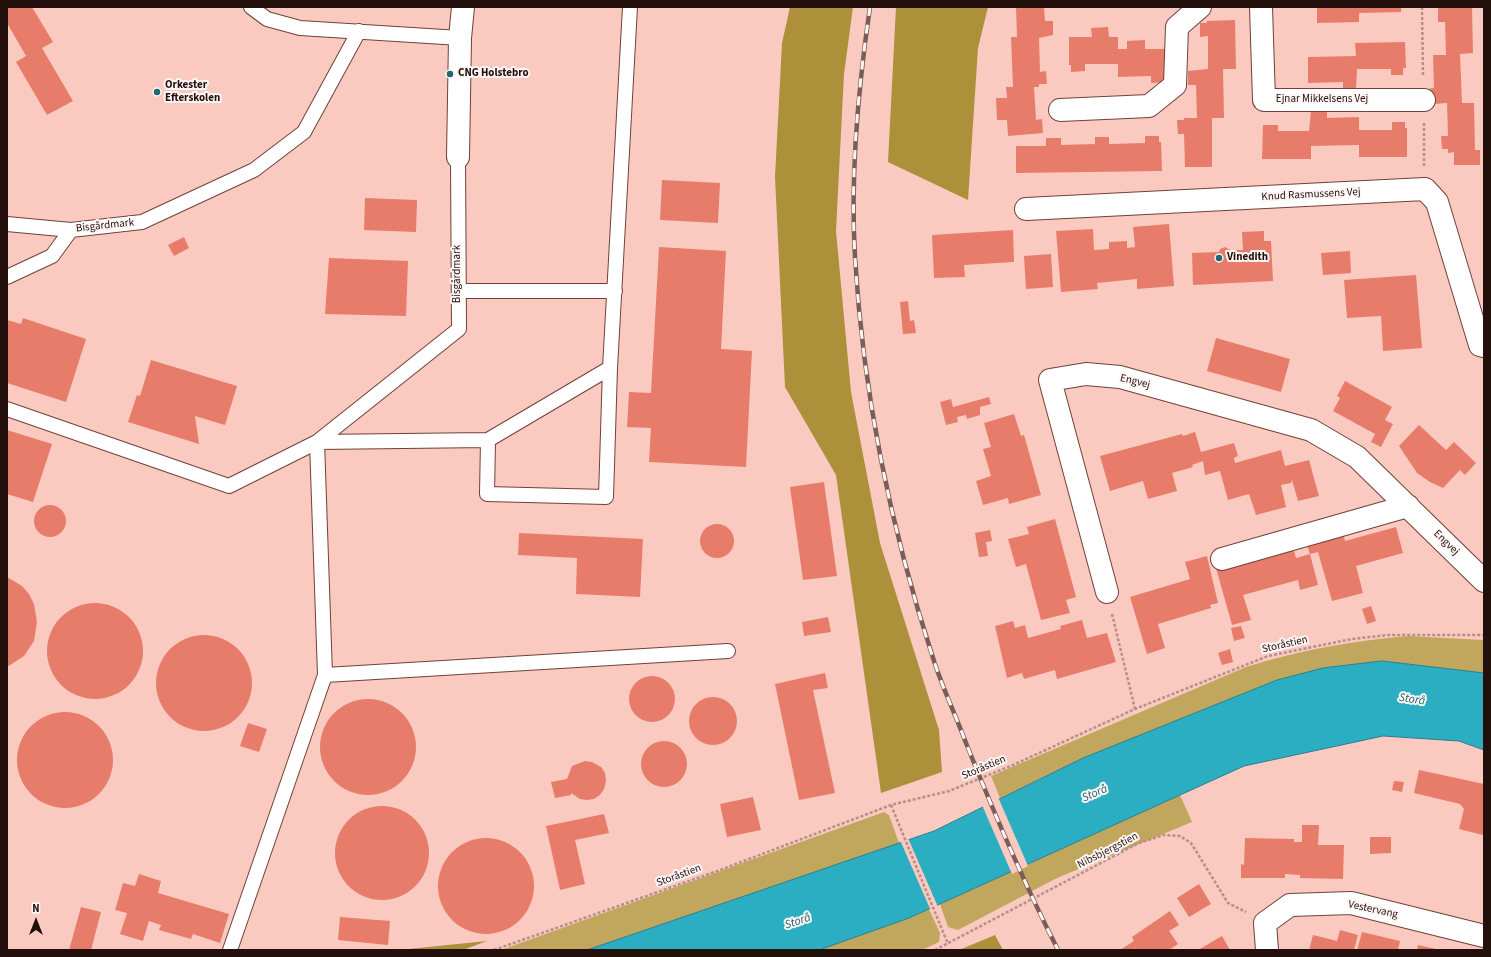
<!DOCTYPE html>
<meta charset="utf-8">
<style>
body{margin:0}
#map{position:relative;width:1491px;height:957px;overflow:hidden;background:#facac1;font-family:"Source Sans 3",sans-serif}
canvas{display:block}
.frame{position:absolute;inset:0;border:8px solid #230f0c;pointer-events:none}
.north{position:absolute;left:16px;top:901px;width:40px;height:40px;-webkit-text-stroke:3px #fdf6f5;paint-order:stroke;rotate:0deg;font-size:11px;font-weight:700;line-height:16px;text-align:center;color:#230f0c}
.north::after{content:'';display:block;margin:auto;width:14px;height:18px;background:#230f0c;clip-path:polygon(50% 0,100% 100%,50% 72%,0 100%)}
</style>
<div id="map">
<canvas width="1491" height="957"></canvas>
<div class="frame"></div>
<div class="north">N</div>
</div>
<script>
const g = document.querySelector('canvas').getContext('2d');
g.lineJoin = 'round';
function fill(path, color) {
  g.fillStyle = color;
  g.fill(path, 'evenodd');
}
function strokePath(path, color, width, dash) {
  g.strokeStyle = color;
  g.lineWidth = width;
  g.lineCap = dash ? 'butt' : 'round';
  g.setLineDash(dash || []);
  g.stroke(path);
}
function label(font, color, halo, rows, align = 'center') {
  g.font = font + ' "Source Sans 3",sans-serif';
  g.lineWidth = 4;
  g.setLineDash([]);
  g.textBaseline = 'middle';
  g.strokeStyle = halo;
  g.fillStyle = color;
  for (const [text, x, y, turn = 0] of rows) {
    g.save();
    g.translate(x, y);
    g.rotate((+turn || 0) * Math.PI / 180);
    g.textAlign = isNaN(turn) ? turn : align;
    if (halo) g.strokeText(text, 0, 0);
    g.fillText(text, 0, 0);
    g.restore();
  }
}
fill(new Path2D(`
 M1408 636 1484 640V673L1382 661 1323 668 1277 680 1083 758 1000 798 991 776 1246 667C1299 650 1353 641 1408 636Z
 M1180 795 1192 822 1057 878 958 930 948 927 940 904Z
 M884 812 889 815 899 843 587 950H501Z
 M929 909 940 933 939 942 922 950H819L909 918Z`), '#c1a75d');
fill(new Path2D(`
 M790 7H853L844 74 836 231 851 392 880 543 939 730 942 772 881 793 836 475 785 387 775 177 782 43Z
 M896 7H988L978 48 968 200 888 162Z
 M995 935 1003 950H959Z
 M487 941 463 950H399Z`), '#ad903a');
const water = new Path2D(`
 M1382 661 1484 673V750L1459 741 1383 736 1244 766 909 918 819 950H587L934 831 1083 758 1277 680 1323 668Z`);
fill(water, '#2caec2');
strokePath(water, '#297e8b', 1);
fill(new Path2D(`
 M998 797 1028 866 1012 874 982 805Z
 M908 838 938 907 931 911 900 840Z`), '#facac1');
fill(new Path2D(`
 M7 7H32L53 42 42 48 73 101 47 115 16 62 26 56 7 23Z
 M1016 7H1044L1045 21H1053V35L1039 38 1040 72 1046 71 1047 84H1039V87H1034L1036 120 1042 119 1043 133 1008 136 1007 120H997L996 98H1007L1006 87H1013L1011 37H1017Z
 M1317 7H1401V12L1359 13V22L1317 23Z
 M1445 7H1472L1473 53 1460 54 1462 103H1474L1475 150H1480V165H1454V152L1448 153V149H1442L1441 136H1448L1447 103 1434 104V101H1428L1427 89 1434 88 1433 55H1446L1445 22H1438V8Z
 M1235 20 1236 69H1223L1224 118H1212V167H1185L1184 134H1178L1177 120H1184V118H1197L1196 85H1188V71L1208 69V36L1200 37V23H1207V21Z
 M1108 27 1109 37H1118V49H1127V41L1145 40V49H1167L1166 82 1151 83V76L1118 77V64H1085V71L1071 72V65H1069V37H1092L1091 28Z
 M1405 42 1406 68H1403V75H1391V69H1357L1356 89 1343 90V82L1308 83V57L1356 56 1355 43Z
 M1327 110V118L1359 117V130H1392V122H1405V128H1407V157H1359V145L1311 146V159H1262L1263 125H1278V131H1309L1311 111Z
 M1145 136H1159V142H1161L1162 171 1016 173V146H1046V138H1061V145L1095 144V137H1109V144L1145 143Z
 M662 180 720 183 718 223 660 220Z
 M365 198 417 200 416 232 364 230Z
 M1169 224 1174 286 1137 289V279L1097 283 1098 289 1061 292 1056 231 1093 229 1094 250 1109 249V242L1127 241V248L1135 247 1133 227Z
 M1013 230 1014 262 964 265 965 277 934 278 932 235Z
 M1264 231V241H1271L1273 281 1193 285 1192 253 1219 252 1220 249 1225 247 1230 250H1243L1242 232Z
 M184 237 189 248 174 256 168 245Z
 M659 247 726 251 721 349 752 351 746 467 649 462 651 428 627 427 629 392 651 393Z
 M1350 251 1351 273 1323 275 1321 253Z
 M1051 254 1053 287 1026 289 1024 256Z
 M329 258 408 261 406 316 325 314Z
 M1416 275 1422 348 1383 351 1381 316 1347 318 1344 280Z
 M908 301 910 321 914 320 916 333 903 334 900 302Z
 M23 318 86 339 66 402 7 383V320L21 324Z
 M1216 338 1290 359 1281 392 1207 371Z
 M151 360 237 386 225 425 195 416 199 444 128 422 137 395 140 396Z
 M1345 381 1392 407 1385 420 1393 424 1381 447 1371 442 1375 434 1333 411 1340 398 1337 396Z
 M989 397 991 404 980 407V415L967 419 966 415 957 417 958 422 946 425 940 402 951 399 953 407Z
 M1014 414 1021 436 1024 435 1041 495 1009 504 1008 498 983 505 976 481 991 476 983 449 991 447 984 423Z
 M1419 425 1446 450 1454 442 1476 463 1465 475 1460 470 1443 488 1430 482 1417 473 1399 446Z
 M7 430 52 444 33 502 7 494Z
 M1195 432 1201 452 1234 443 1238 456 1234 458 1235 463 1281 450 1285 466 1309 460 1319 496 1298 501 1292 480 1291 483 1281 485 1286 507 1256 515 1249 494 1228 500 1220 471 1205 475 1203 461 1192 465 1193 467 1172 473 1177 491 1148 499 1143 481 1110 491 1100 456 1182 434 1183 436Z
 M824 482 837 576 803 580 790 487Z
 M34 521a16 16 0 1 1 32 0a16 16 0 1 1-32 0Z
 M1055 519 1076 597 1066 600 1070 613 1041 620 1026 564 1016 567 1008 539 1029 534 1027 527Z
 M700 541a17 17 0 1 1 34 0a17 17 0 1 1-34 0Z
 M1396 527 1403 553 1356 566 1363 593 1332 601 1318 552 1310 554 1306 542 1343 532 1345 541Z
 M990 530 992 541 986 542 988 556 979 557 975 533Z
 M519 533 643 539 640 597 576 594 577 558 518 555Z
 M1292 544 1296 558 1310 554 1318 585 1300 590 1298 580 1243 595 1251 620 1232 625 1216 568Z
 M1207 556 1218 603 1210 605 1211 608 1158 624 1165 648 1147 654 1130 597 1190 579 1185 562Z
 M7 577 22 586 29 594 34 604 37 622 34 641 24 656 7 667Z
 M47 651a48 48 0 1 1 96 0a48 48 0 1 1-96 0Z
 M1371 606 1376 621 1367 624 1362 609Z
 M828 617 831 632 804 636 802 622Z
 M1082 620 1087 638 1107 633 1116 662 1057 679 1055 670 1024 679 1022 673 1007 678 995 626 1013 621 1015 628 1025 625 1028 638 1061 629 1060 626Z
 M1241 626 1245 638 1234 641 1231 628Z
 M156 683a48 48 0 1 1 96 0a48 48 0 1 1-96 0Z
 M1230 649 1233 662 1222 665 1218 653Z
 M825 673 828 688 813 690 835 793 799 800 775 684Z
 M629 699a23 23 0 1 1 46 0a23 23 0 1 1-46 0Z
 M689 721a24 24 0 1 1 48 0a24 24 0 1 1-48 0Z
 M320 747a48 48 0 1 1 96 0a48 48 0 1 1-96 0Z
 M17 760a48 48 0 1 1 96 0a48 48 0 1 1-96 0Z
 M248 723 267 729 259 752 240 746Z
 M641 764a23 23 0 1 1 46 0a23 23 0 1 1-46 0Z
 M585 761 592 762 601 767 605 773 606 781 604 789 600 795 594 799 587 800 580 799 571 793V795L555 798 551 782 567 779 572 766Z
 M1419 770 1484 784 1483 835 1459 829 1464 809 1460 804 1414 793Z
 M1394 781 1404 782 1402 792 1392 790Z
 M753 797 761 830 727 837 720 804Z
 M335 853a47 47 0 1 1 94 0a47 47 0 1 1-94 0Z
 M604 814 609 833 575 840 585 884 560 890 546 826Z
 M1302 825H1319L1318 845H1344L1343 879 1300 878V875L1285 874V878H1241V864L1244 865 1245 838 1294 839V842H1302Z
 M1370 837H1391V853L1370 854Z
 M438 886a48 48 0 1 1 96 0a48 48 0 1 1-96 0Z
 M139 874 161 881 158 893 229 914 220 943 193 934 191 939 159 930 161 925 149 921 143 941 120 934 127 913 115 910 123 883 135 886Z
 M1199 884 1211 904 1189 917 1177 898Z
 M81 907 101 912 91 950H69Z
 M1170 911 1179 925 1169 931 1178 944 1169 950H1120L1134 941 1132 937Z
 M340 917 390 921 388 945 338 940Z
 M1340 930 1358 935 1354 950H1309L1313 935 1337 941Z
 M1362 932 1400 941 1398 950H1357Z
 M1222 936 1230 950H1198Z
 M1418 945 1436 949V950H1417Z`), '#e87c6a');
const lane = new Path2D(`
 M251 7 267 19 300 28 460 38
 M7 224 71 230 142 222 254 170 304 132 359 31
 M7 277 52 256 71 230
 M459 291H615
 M7 409 229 486 317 442 488 440 610 368 630 7
 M488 440 487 494 606 497 610 368
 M317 442 325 675 728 651
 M317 442 459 329 458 157
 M230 950 325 675`);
const street = new Path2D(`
 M1261 7 1264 100H1424
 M1060 110 1149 106 1175 85 1177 27 1200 7
 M458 157 460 38 463 7
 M1026 209 1425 189 1437 202 1480 345 1484 346
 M1222 559 1408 506
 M1107 592 1050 380 1086 374 1120 377 1311 430 1357 457 1484 581
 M1267 950 1265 923 1290 905 1351 903 1484 936`);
strokePath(lane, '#714138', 16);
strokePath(street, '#714138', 24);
strokePath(new Path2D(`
 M1422 7 1423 76
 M1424 123V166
 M1112 614 1135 709
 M891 805 948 944
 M494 950 720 870 891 805 949 791 1013 765 1135 709 1268 656 1352 639 1388 635H1484
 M935 950 1139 843 1164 835 1180 836 1191 843 1228 903 1246 912`), '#b68f88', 2.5, [3, 2]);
strokePath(lane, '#fff', 14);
strokePath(street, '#fff', 22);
const rail = new Path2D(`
 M870 7C858 89 850 174 855 257 863 394 891 530 934 661 943 689 956 716 966 743 994 813 1024 883 1058 950`);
strokePath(rail, '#7c5c57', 4.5);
strokePath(rail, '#fdf6f5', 3, [9]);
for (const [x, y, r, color] of [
 [450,74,4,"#1e6874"],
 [157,92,4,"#1e6874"],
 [1219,258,4,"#1e6874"]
]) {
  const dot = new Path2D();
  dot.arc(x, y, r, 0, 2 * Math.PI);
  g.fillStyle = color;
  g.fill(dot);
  strokePath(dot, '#fdf6f5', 1.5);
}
label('bold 11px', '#230f0c', '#fdf6f5', [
 ["CNG Holstebro",458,74],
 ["Orkester",165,86],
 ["Efterskolen",165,99],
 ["Vinedith",1227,258]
], 'left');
label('11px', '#230f0c', '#fdf6f5', [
 ["Ejnar Mikkelsens Vej",1322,100],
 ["Knud Rasmussens Vej",1311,195,-3],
 ["Bisgårdmark",105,226,-6],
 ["Bisgårdmark",458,274,-90],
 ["Engvej",1135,382,14],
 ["Engvej",1446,543,44],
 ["Storåstien",1285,645,-13],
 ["Storåstien",984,768,-23],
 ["Nibsbjergstien",1108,851,-27],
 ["Storåstien",679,876,-20],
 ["Vestervang",1373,910,12]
]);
label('italic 12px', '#1c5f6a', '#fdf6f5', [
 ["Storå",1412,700,8],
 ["Storå",1095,794,-24],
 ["Storå",798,922,-19]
]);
</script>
